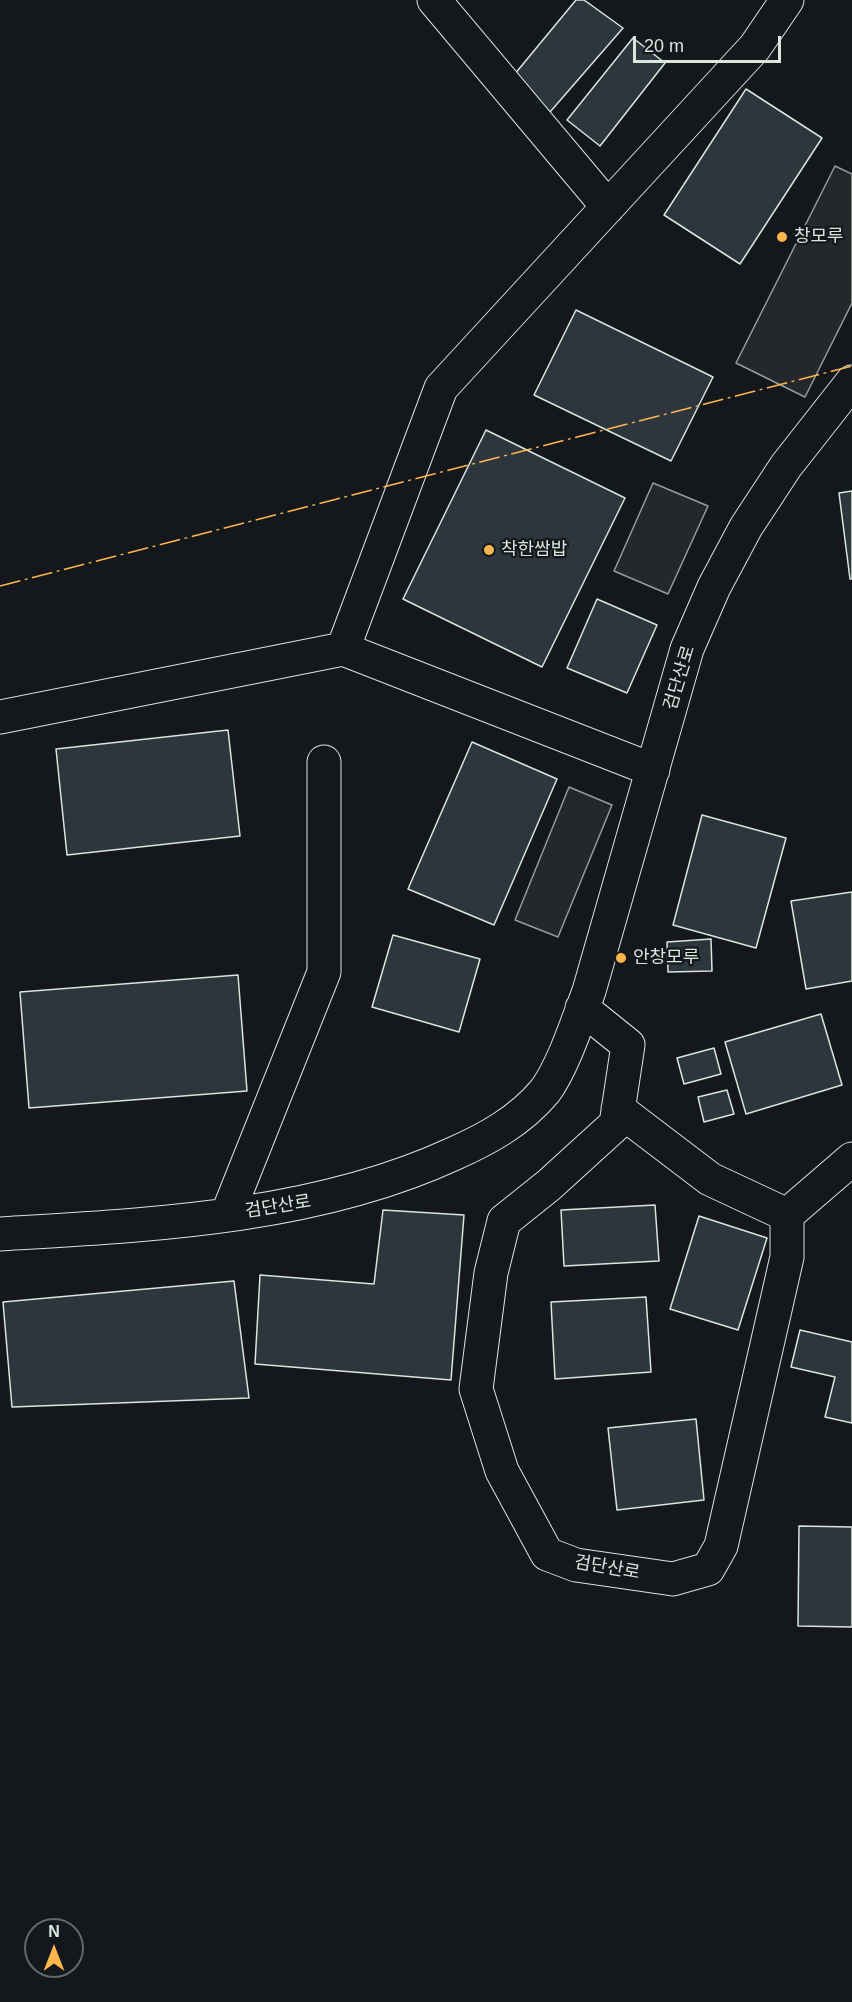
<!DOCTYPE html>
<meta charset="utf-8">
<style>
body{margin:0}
#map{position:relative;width:852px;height:2002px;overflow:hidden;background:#14181c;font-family:Helvetica,sans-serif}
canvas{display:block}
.north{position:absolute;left:24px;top:1918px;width:60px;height:60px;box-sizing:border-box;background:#14181c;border:2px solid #626a69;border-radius:50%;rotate:0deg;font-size:16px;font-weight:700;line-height:24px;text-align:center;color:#d8e6dc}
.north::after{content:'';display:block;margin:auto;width:21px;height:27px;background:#ffb74d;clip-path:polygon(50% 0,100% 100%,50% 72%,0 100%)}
.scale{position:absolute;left:633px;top:36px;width:148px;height:27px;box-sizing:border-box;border:3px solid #d8e6dc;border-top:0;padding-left:8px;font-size:18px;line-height:21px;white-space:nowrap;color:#d8e6dc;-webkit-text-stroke:4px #14181c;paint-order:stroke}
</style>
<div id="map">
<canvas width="852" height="2002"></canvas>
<div class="north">N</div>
<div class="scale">20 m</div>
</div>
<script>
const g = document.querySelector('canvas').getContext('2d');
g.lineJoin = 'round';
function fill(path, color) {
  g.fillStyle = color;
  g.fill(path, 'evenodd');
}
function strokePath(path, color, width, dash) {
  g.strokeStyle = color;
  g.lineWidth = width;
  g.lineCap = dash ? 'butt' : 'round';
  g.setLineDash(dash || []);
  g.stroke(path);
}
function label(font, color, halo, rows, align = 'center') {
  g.font = font + ' Helvetica,"Noto Sans KR",sans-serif';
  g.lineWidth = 4.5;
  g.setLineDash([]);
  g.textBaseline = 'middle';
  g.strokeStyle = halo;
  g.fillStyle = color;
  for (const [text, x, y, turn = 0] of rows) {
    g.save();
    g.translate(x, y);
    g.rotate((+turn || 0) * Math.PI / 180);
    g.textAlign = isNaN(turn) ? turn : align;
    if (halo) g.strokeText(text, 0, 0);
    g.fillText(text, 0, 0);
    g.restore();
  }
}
const parking = new Path2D(`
 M835 166 852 174V303L805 397 736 363Z
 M653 483 708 506 668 594 614 571Z
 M569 787 612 805 558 937 515 920Z`);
fill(parking, '#24282b');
strokePath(parking, '#939e99', 1.5);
const building = new Path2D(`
 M576 0H584L623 28 550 112 509 81Z
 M633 38 665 63 600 146 567 120Z
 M746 89 822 138 740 264 664 215Z
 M576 310 713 377 671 461 534 395Z
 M486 430 625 498 542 667 403 599Z
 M852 491V579H850L839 493Z
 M597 599 657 625 627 693 567 668Z
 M228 730 240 836 67 855 56 749Z
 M472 742 557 779 494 925 408 889Z
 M702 815 786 838 756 948 673 925Z
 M852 892V981L806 989 791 901Z
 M393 935 480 959 459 1032 372 1007Z
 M711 939 712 971 668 972 667 942Z
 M238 975 247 1091 29 1108 20 992Z
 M821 1014 842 1085 746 1114 725 1042Z
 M714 1048 721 1074 684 1084 677 1058Z
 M727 1090 734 1114 704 1122 698 1097Z
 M655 1205 659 1261 564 1266 561 1210Z
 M383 1210 464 1215 451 1380 255 1364 260 1275 374 1284Z
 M699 1216 767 1238 738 1330 670 1309Z
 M234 1281 249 1398 12 1407 3 1302Z
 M646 1297 651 1372 555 1379 551 1302Z
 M800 1330 852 1342V1423L825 1417 835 1377 791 1367Z
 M696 1419 704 1500 617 1510 608 1428Z
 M799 1526 852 1527V1627L798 1626Z`);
fill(building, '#2c363c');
strokePath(building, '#d8e6dc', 1.5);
const minor = new Path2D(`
 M434 0 608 207
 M343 649 441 388 755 47 787 0
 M0 717 343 649 653 770
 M582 1008 628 1045 616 1124 549 1185 504 1221 491 1273 476 1389 502 1471 547 1554 576 1565 673 1579 708 1569 721 1546 787 1257V1215L710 1179 618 1109
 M227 1215 324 972V762
 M787 1215 852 1159
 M0 1234C151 1225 314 1218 453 1154 487 1139 520 1121 545 1091 563 1067 578 1020 589 991L687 649 714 587 746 527 786 466 852 382`);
strokePath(minor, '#d8e6dc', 35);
strokePath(minor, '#14181c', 33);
strokePath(new Path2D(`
 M0 586 852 366`), '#ffb74d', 1.5, [21, 4.5, 3, 4.5]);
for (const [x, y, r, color] of [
 [782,237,6,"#ffb74d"],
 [489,550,6,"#ffb74d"],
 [621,958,6,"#ffb74d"]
]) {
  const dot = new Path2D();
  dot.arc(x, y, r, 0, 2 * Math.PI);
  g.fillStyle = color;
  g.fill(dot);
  strokePath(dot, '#14181c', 2);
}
label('18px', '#d8e6dc', '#14181c', [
 ["창모루",794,237],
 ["착한쌈밥",501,550],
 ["안창모루",633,958]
], 'left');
label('18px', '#d8e6dc', '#14181c', [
 ["검단산로",680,678,-73],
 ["검단산로",278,1207,-9],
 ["검단산로",607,1568,10]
]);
</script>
